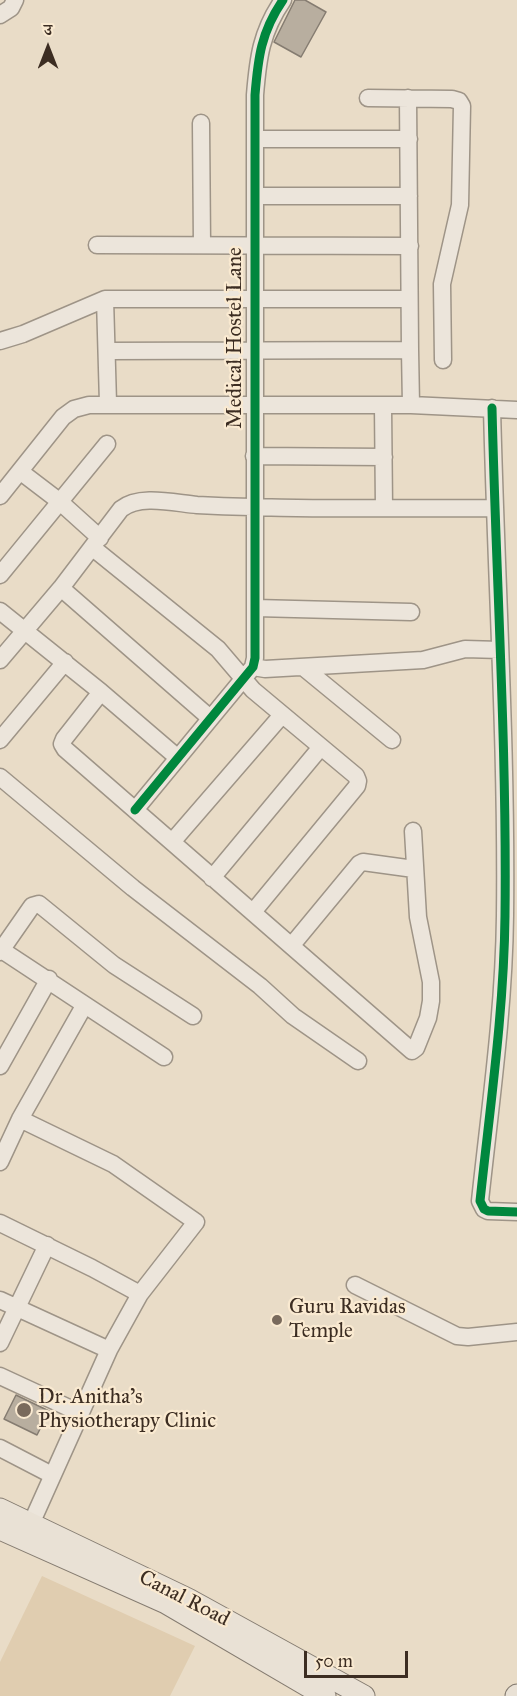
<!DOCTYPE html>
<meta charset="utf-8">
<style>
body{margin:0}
#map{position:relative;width:517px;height:1696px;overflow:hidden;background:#e9dcc7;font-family:"IM FELL Great Primer","Noto Serif Devanagari",serif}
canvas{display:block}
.north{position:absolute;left:18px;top:18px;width:60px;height:60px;-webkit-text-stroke:4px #faead1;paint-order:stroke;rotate:0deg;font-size:16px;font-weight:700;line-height:24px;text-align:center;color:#3c2d22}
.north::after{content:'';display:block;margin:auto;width:21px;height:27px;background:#3c2d22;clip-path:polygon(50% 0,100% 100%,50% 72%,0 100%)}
.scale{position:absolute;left:304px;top:1651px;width:104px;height:27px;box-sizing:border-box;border:3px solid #3c2d22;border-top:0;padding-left:8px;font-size:18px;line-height:21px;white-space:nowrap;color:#3c2d22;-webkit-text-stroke:4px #faead1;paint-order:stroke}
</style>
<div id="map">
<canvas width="517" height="1696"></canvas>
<div class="north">उ</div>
<div class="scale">50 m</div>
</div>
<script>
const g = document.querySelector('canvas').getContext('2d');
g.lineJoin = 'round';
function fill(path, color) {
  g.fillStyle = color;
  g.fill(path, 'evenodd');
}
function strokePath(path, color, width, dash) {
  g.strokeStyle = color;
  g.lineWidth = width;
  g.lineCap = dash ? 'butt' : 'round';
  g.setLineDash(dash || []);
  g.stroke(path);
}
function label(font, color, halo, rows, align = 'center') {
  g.font = font + ' "IM FELL Great Primer",serif';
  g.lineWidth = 4.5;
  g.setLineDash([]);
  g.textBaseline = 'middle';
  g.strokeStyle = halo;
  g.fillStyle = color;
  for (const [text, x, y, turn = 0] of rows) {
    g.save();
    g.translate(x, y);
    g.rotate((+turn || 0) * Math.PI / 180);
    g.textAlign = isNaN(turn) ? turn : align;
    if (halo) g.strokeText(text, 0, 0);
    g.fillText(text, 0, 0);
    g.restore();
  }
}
fill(new Path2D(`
 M42 1576 195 1646 170 1696H0V1662Z`), '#e0cdb0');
const building = new Path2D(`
 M295 0H305L326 12 301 57 274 42Z
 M16 1395 49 1411 37 1435 4 1419Z`);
fill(building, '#b8ae9f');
strokePath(building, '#857c71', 1.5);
const minor = new Path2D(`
 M0 15 11 8 15 0
 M368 98 452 99 459 101 462 106 460 205 442 284 443 360
 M201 123 202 245
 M255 139H409
 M255 196H409
 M97 245 410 246
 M105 299 108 403
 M0 341 23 334 105 299H409
 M410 350 411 405
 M107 351 410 350 408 98
 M383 406 384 508
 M492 408C496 578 507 747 505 916 504 1011 490 1107 480 1201L484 1209 488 1211 517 1212
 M254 456 384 457
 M21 472 59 501 100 538
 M0 496 63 417 74 409 89 405H411L517 410
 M93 548 218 649 253 690 356 776 358 781 357 786 253 912
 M0 575 107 444
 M61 588 210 718
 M256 608 411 612
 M0 611 101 692 178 758
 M0 660 61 588 121 509C140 494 174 503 197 505 296 510 395 508 494 508
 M253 667 265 669 423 660 465 649 500 650
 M303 667 392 740
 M101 692 64 739 62 744 65 749 412 1051 416 1048 428 1018 431 1001V982L418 917 413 831
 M0 740 65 662
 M0 777 133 888 260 986 293 1016 358 1061
 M135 810 253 667 255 658V95C258 58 261 32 283 0
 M172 842 282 715
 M212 878 321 747
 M292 945 359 864 363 862 414 869
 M0 949 164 1057
 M0 952 32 906 39 904 114 965 193 1016
 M0 1066 49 979
 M20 1119 113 1164 196 1222 140 1294 109 1350 26 1535
 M0 1162 20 1119 84 1006
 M0 1223 92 1268 140 1294
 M355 1285 457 1336 468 1337 517 1332
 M0 1300 109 1350
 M0 1343 47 1245
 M0 1376 80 1413
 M0 1448 52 1475`);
const major = new Path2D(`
 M0 1509 188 1599 364 1696
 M0 1529 166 1603 325 1696
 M516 1696 517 1695`);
strokePath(minor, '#9e9487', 19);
strokePath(major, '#857c71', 23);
strokePath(minor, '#ece5db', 16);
strokePath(major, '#e9e1d5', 21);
strokePath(new Path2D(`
 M492 408C496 578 507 747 505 916 504 1011 490 1107 480 1201L484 1209 488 1211 517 1212
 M135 810 253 667 255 658V95C258 58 261 32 283 0`), '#00873e', 9);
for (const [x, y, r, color] of [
 [277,1320,6,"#796a5c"],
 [24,1410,8,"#796a5c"]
]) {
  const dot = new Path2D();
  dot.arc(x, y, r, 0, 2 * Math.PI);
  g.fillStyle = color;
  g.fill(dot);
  strokePath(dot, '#faead1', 2);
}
label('21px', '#3c2d22', '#faead1', [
 ["Medical Hostel Lane",236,338,-90],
 ["Canal Road",184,1599,27]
]);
label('21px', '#3c2d22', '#faead1', [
 ["Guru Ravidas",289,1308],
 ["Temple",289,1332],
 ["Dr. Anitha's",38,1398],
 ["Physiotherapy Clinic",38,1422]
], 'left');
</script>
